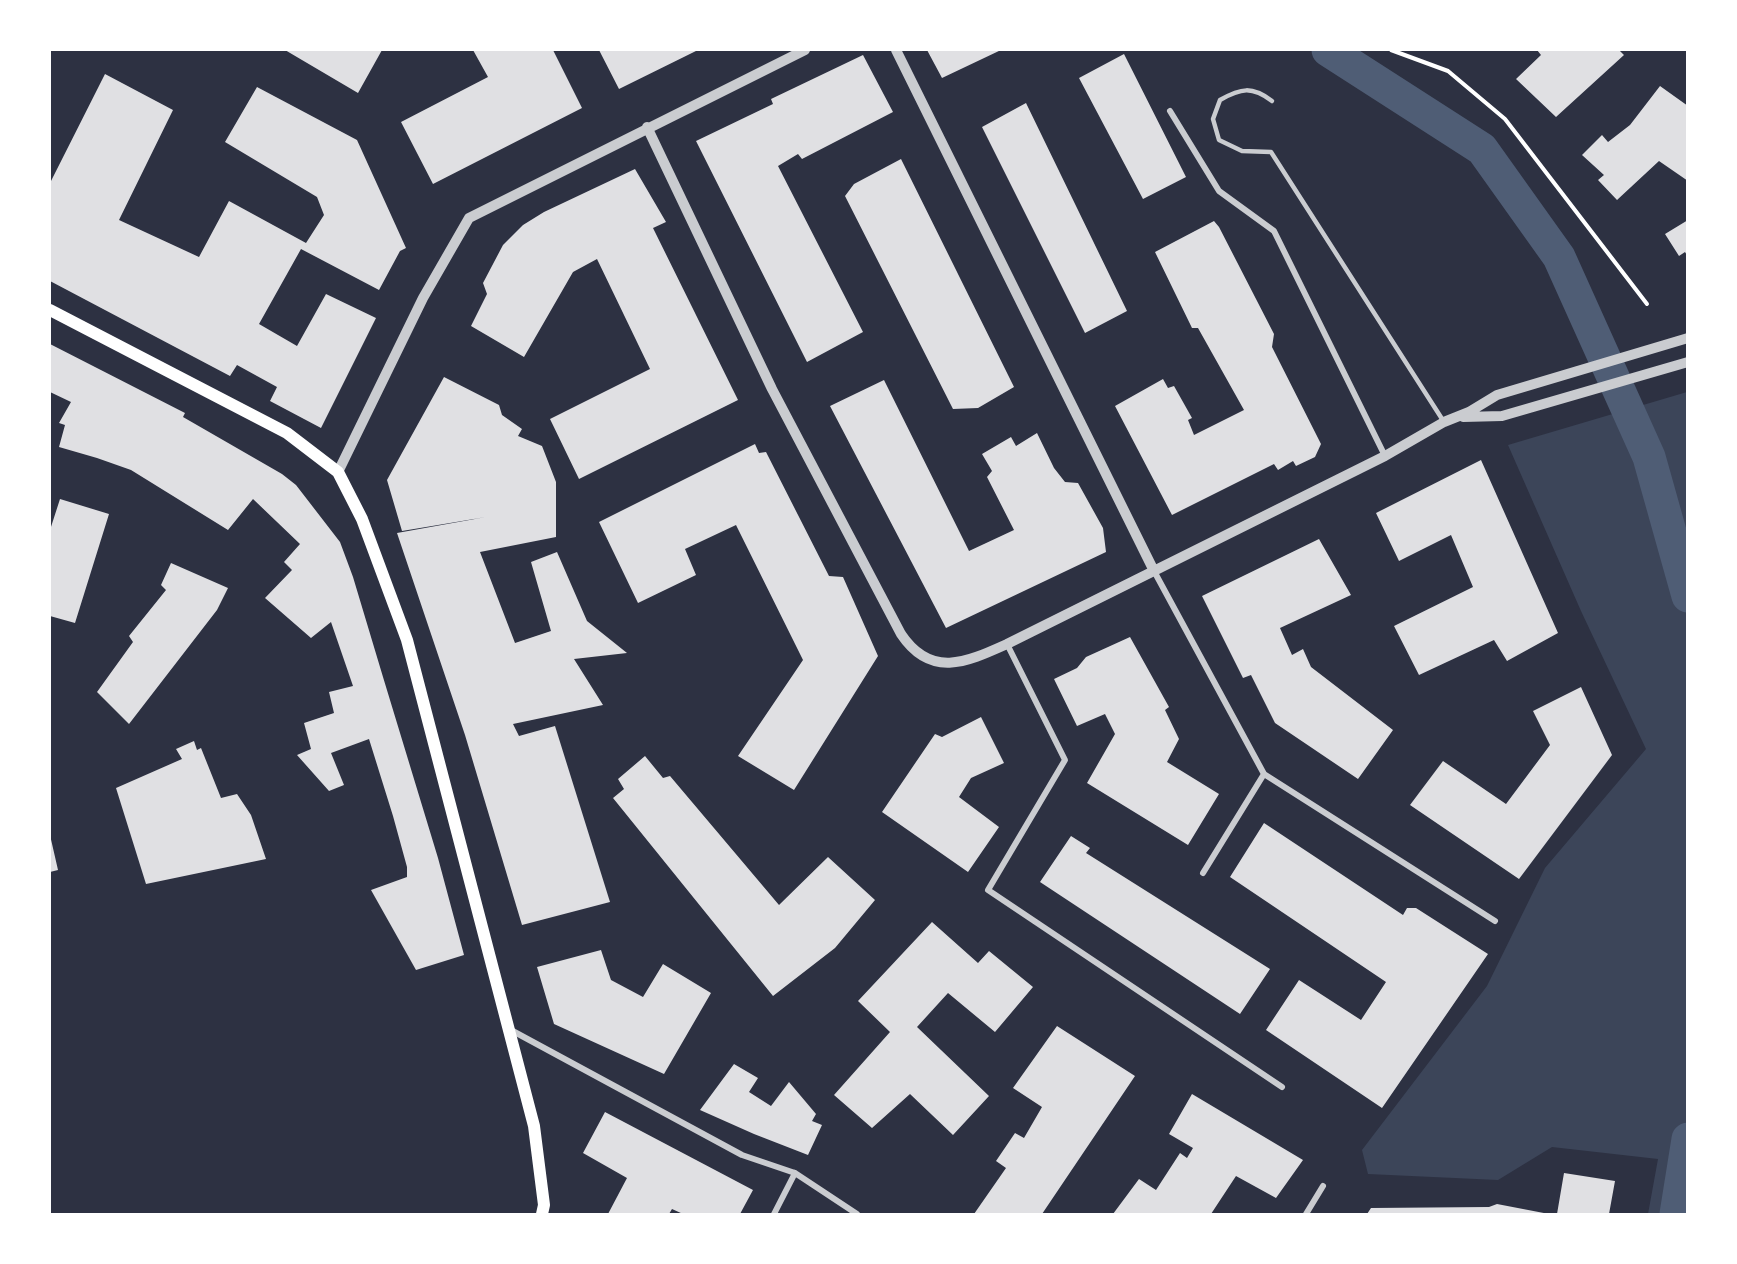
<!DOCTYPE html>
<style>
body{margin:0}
#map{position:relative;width:1737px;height:1264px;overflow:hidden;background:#2d3142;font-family:Manrope,sans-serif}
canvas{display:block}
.frame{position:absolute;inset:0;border:51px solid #fff;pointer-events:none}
</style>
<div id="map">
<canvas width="1737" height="1264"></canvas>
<div class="frame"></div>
</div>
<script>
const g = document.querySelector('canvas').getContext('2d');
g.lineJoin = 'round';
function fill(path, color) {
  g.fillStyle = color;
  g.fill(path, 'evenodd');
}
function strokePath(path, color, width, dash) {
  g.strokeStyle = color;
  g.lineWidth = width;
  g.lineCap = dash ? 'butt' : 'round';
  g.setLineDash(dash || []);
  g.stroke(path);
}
fill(new Path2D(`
 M1687 392V1214H1648L1658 1159 1552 1147 1498 1180 1368 1174 1362 1150 1487 986 1545 868 1646 749 1581 611 1508 445Z`), '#3c4559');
strokePath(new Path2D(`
 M1328 50 1482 149 1559 257 1649 457 1688 596
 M1676 1214 1688 1139`), '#4f5d75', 33);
fill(new Path2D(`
 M285 50H382L358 93Z
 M473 50H553L582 108 433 184 401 122 488 77Z
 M599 50H698L619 89Z
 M927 50H1001L942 78Z
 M1537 50H1619L1624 55 1556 117 1516 79 1541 55Z
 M1124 54 1186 177 1143 199 1079 78Z
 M863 55 893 112 802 159 798 154 778 166 863 332 807 362 696 141 773 104 771 99Z
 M105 74 173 110 119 220 199 257 229 201 306 243 324 215 317 197 225 142 257 87 357 140 406 248 400 251 379 290 301 249 259 324 297 346 326 294 376 318 321 428 270 401 277 387 237 365 230 376 50 281V183Z
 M1660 86 1688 106V181L1659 161 1617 200 1598 180 1604 175 1582 155 1602 135 1608 142 1630 125Z
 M1026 103 1127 311 1085 333 982 127Z
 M901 159 1014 387 978 408 953 409 845 196 854 184Z
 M635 169 666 222 653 228 738 400 579 479 550 419 650 369 597 259 573 272 524 357 471 326 487 294 483 283 503 245 523 225 544 212Z
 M1688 220V257L1685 252 1679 256 1665 234Z
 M1214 221 1219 227 1274 334 1272 347 1321 444 1315 457 1296 466 1293 461 1278 470 1274 464 1172 515 1115 406 1163 379 1168 388 1174 386 1192 418 1188 420 1194 435 1244 410 1198 328H1192L1155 252Z
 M50 344 185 413 183 417 282 474 296 485 340 542 353 577 383 677 438 858 464 955 416 970 371 890 407 877V867L393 816 369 739 331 753 344 785 329 791 297 755 311 749 304 723 334 713 329 692 353 686 331 622 311 638 265 598 292 570 284 562 300 544 253 499 228 530 131 470 97 458 59 447 65 425 59 423 71 402 50 392Z
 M444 377 499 405 502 415 522 429 518 436 542 446 556 482V537L480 552 515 643 551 631 531 562 557 552 587 621 627 653 574 659 603 705 513 724 519 736 555 726 610 902 522 925 465 735 397 533 486 517 402 531 387 480Z
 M884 380 969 551 1014 530 987 477 992 471 982 454 1011 437 1016 446 1037 433 1054 468 1065 482 1078 483 1103 528 1106 552 946 628 830 406Z
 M755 444 759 453 766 452 829 576 843 577 878 656 794 790 738 756 803 660 736 525 685 549 696 575 638 603 599 522Z
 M1481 460 1558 633 1507 661 1494 640 1419 675 1394 626 1473 587 1451 535 1399 561 1376 513Z
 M60 499 109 514 75 623 50 616V530Z
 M1319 539 1351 595 1280 628 1292 655 1303 649 1311 667 1393 730 1358 779 1275 723 1251 675 1243 678 1202 596Z
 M171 563 228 588 217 610 129 724 97 692 133 642 129 636 166 590 161 585Z
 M1130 637 1169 707 1165 710 1179 739 1167 762 1219 794 1188 845 1087 783 1115 734 1105 714 1077 726 1054 679 1077 668 1086 657Z
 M1581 687 1612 755 1519 879 1410 805 1443 761 1506 804 1550 745 1533 711Z
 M981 717 1004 763 971 778 959 797 999 827 968 872 882 812 935 734 942 737Z
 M194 741 197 750 201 748 221 798 237 794 251 815 266 859 146 884 116 788 182 759 176 749Z
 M645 756 663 778 670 776 779 905 828 857 875 900 835 948 773 996 613 798 624 789 618 779Z
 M1264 823 1403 915 1407 908H1416L1488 954 1382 1108 1266 1030 1299 980 1361 1020 1386 982 1230 877Z
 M50 835 58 870 50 872Z
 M1071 836 1090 848 1086 853 1270 969 1240 1014 1040 882Z
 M932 922 978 963 989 951 1033 987 995 1032 948 993 917 1027 989 1096 953 1135 910 1094 872 1128 834 1095 890 1032 858 1001Z
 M601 950 611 980 643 997 663 964 711 993 664 1074 554 1024 537 967Z
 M1057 1026 1135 1076 1042 1214H974L1006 1168 996 1161 1015 1133 1024 1138 1042 1107 1013 1088Z
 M734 1064 758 1078 749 1092 771 1106 789 1082 816 1114 812 1121 822 1125 808 1155 754 1134 700 1110Z
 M1192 1094 1303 1160 1276 1198 1236 1176 1211 1214H1113L1139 1179 1156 1190 1180 1153 1187 1158 1193 1148 1169 1134Z
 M605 1112 753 1190 740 1214H683L672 1209 669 1214H608L627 1178 583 1153Z
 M1564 1173 1615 1181 1609 1214H1557Z
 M1497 1204 1549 1214H1367L1371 1208 1489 1207Z`), '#e0e0e3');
strokePath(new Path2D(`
 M1391 50 1448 71 1505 119 1647 304`), '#fff', 4);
strokePath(new Path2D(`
 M1272 101C1252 86 1241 88 1220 100L1213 119 1219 140 1242 151 1271 152 1444 422`), '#caccd0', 4.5);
strokePath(new Path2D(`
 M1170 111 1219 191 1274 231 1385 456
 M1154 571 1264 774 1495 921
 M1007 644 1065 760 988 890 1282 1087
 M1203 873 1264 774
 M509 1029 742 1155 795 1173 857 1214
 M774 1214 795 1173
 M1306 1214 1323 1186`), '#caccd0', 6);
strokePath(new Path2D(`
 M896 50 1154 571
 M647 127 772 389 901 634C931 679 967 662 1007 644L1385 456 1444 422 1469 412 1497 395 1688 338
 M1463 417 1502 416 1688 362
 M338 472 423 298 469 218 805 50`), '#caccd0', 10);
strokePath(new Path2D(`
 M50 310 287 433 338 472 362 519 407 640 534 1126 544 1205 542 1214`), '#fff', 12);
</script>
